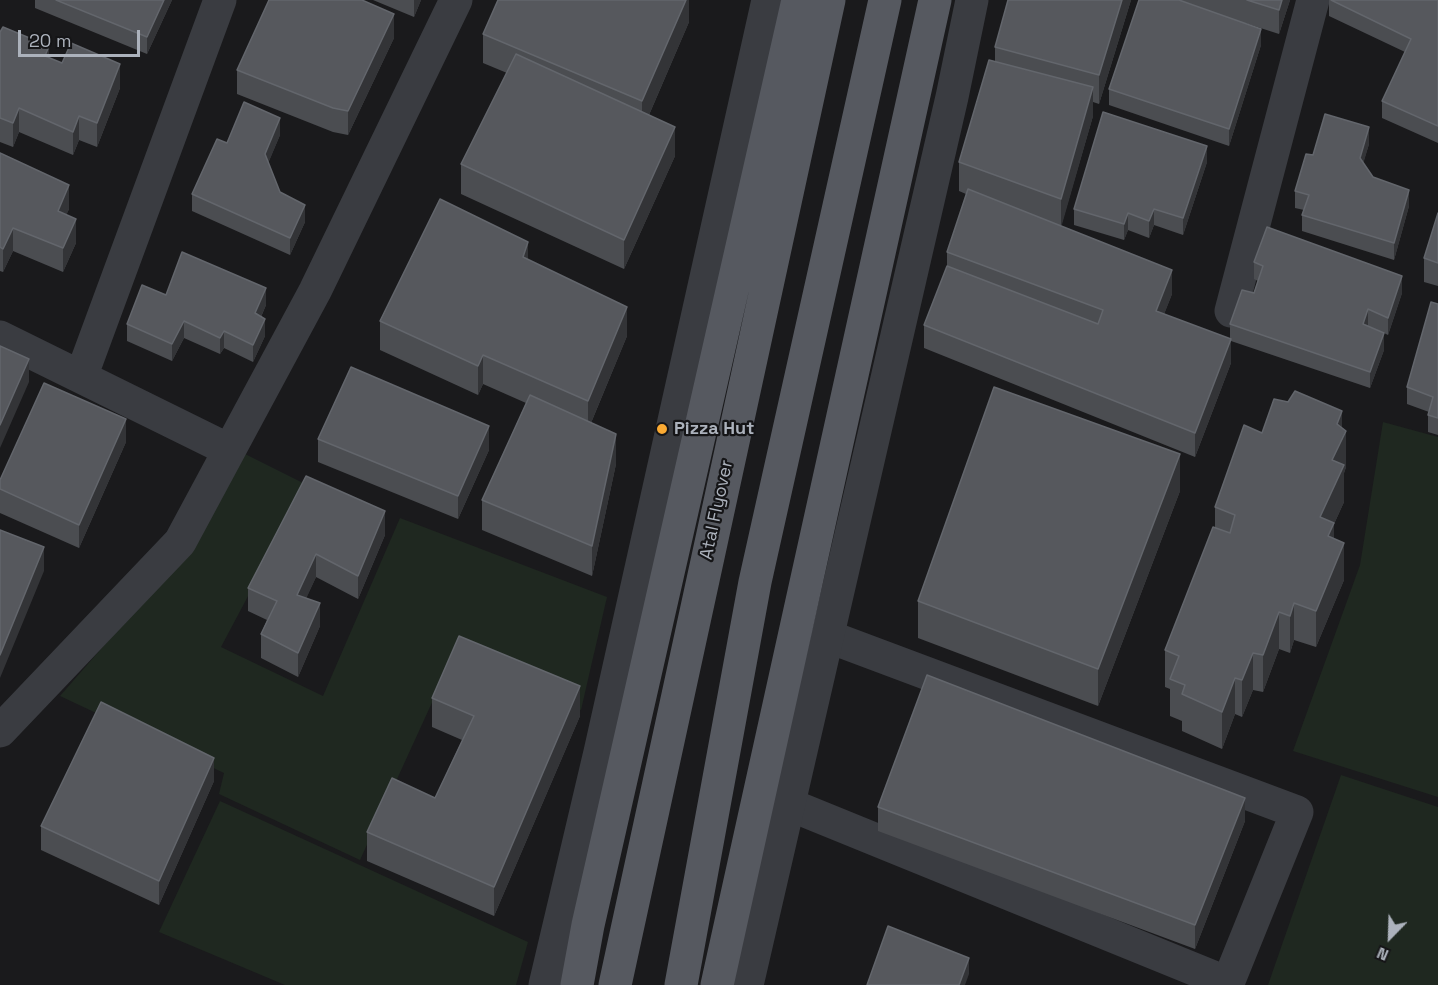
<!DOCTYPE html>
<style>
body{margin:0}
#map{position:relative;width:1438px;height:985px;overflow:hidden;background:#1a1a1c;font-family:"Space Grotesk",sans-serif}
canvas{display:block}
.north{position:absolute;left:1360px;top:907px;width:60px;height:60px;-webkit-text-stroke:4px #151517;paint-order:stroke;rotate:203deg;font-size:16px;font-weight:700;line-height:24px;text-align:center;color:#acb2bc}
.north::after{content:'';display:block;margin:auto;width:21px;height:27px;background:#acb2bc;clip-path:polygon(50% 0,100% 100%,50% 72%,0 100%)}
.scale{position:absolute;left:18px;top:30px;width:122px;height:27px;box-sizing:border-box;border:3px solid #acb2bc;border-top:0;padding-left:8px;font-size:18px;line-height:21px;white-space:nowrap;color:#acb2bc;-webkit-text-stroke:4px #151517;paint-order:stroke}
</style>
<div id="map">
<canvas width="1438" height="985"></canvas>
<div class="north">N</div>
<div class="scale">20 m</div>
</div>
<script>
const g = document.querySelector('canvas').getContext('2d');
g.lineJoin = 'round';
function fill(path, color) {
  g.fillStyle = color;
  g.fill(path, 'evenodd');
}
function strokePath(path, color, width, dash) {
  g.strokeStyle = color;
  g.lineWidth = width;
  g.lineCap = dash ? 'butt' : 'round';
  g.setLineDash(dash || []);
  g.stroke(path);
}
function label(font, color, halo, rows, align = 'center') {
  g.font = font + ' "Space Grotesk",sans-serif';
  g.lineWidth = 4.5;
  g.setLineDash([]);
  g.textBaseline = 'middle';
  g.strokeStyle = halo;
  g.fillStyle = color;
  for (const [text, x, y, turn = 0] of rows) {
    g.save();
    g.translate(x, y);
    g.rotate((+turn || 0) * Math.PI / 180);
    g.textAlign = isNaN(turn) ? turn : align;
    if (halo) g.strokeText(text, 0, 0);
    g.fillText(text, 0, 0);
    g.restore();
  }
}
fill(new Path2D(`
 M1383 422 1438 437V797L1293 751 1360 565Z
 M245 454 307 485 221 647 323 696 400 518 607 597 581 710 451 661 360 860 219 794 224 773 60 696 189 548Z
 M1341 775 1438 807V985H1268Z
 M220 801 528 942 516 985H285L159 932Z`), '#1f2820');
strokePath(new Path2D(`
 M1231 311 1313 0
 M0 337 229 450
 M81 377 220 0
 M0 731 180 542 315 291 456 0
 M788 804 1228 983 1297 812 827 636`), '#3a3c41', 33);
strokePath(new Path2D(`
 M545 985 600 752 768 0
 M747 985 952 97 972 0`), '#3a3c41', 33);
strokePath(new Path2D(`
 M577 985 588 925 798 0
 M615 985 829 0
 M681 985 755 582 885 0
 M717 985 935 0`), '#565960', 33);
fill(new Path2D(`
 M35 0H172L147 54 35 8Z
 M373 0H421L414 17Z
 M689 0V22L649 115 675 156 624 269 461 194V164L507 73 483 63V34Z
 M1131 0 1099 104 1093 102V116L1061 226 1172 294 1164 314 1230 339V324L1254 293 1258 281 1254 279V262L1402 293 1388 335 1384 333V350L1370 388 1231 341V363L1195 457 924 348V325L947 267V252L966 194 959 191V162L995 61V47Z
 M1139 0H1290L1279 34 1245 23 1261 45 1229 146 1109 105V89Z
 M1329 0H1438V143L1382 118V101L1405 52 1329 16Z
 M0 32 49 58 120 88 97 147 79 140 73 155 19 132 13 147 0 142Z
 M394 38 348 135 333 132 237 94V70Z
 M280 135 268 163 280 192 305 222 290 255 192 211V194L227 143Z
 M1369 144 1363 163 1373 177 1409 206 1394 260 1302 231V215L1304 210 1295 208V191L1313 155Z
 M0 153 69 209 66 215 76 243 63 272 13 251 3 272 0 271Z
 M1207 162 1183 235 1154 225 1149 238 1128 230 1124 240 1074 225V209Z
 M1438 213V286L1424 282V258Z
 M528 260 627 336 591 423 616 464 592 576 482 530V500L526 403 483 384 478 395 380 350V321Z
 M166 295 266 305 261 317 265 336 253 362 224 348 220 354 184 338 172 361 127 341V324Z
 M1438 304V435L1428 432V415L1429 412 1407 404V387Z
 M1342 427 1346 467 1344 473V502L1334 524V538L1344 580 1316 647 1294 640 1290 653 1279 649 1263 692 1253 690 1242 717 1235 714 1222 749 1182 731V721L1170 716V689L1165 687V650L1215 528V507L1262 433Z
 M318 439 489 450 458 519 318 462Z
 M126 442 79 548 0 513V480Z
 M306 476 385 535 358 599 316 577 306 598 320 626 298 677 261 658V634L267 620 248 611V588Z
 M1180 491 1098 706 918 638V601Z
 M432 698 580 716 494 916 367 861V832L435 798 462 740 432 727Z
 M214 781 159 905 41 850V826Z
 M878 807 1245 821 1195 949 878 831Z`), '#4b4d51');
fill(new Path2D(`
 M164 0H172L147 54V37Z
 M414 0H421L414 17Z
 M686 0H689V22L642 131V101Z
 M1122 0H1131L1099 104V75Z
 M1282 0H1290L1279 34V10Z
 M394 14V38L348 135V111Z
 M1261 29V45L1229 146V129Z
 M49 46V70L45 56Z
 M120 64V88L97 147V123Z
 M1093 87V116L1061 228V199Z
 M19 108V132L13 147V123Z
 M79 116V140L73 155V132Z
 M280 118V135L265 171V154Z
 M675 127V156L624 269V240Z
 M1369 127V144L1360 175V158Z
 M1207 146V162L1183 235V218Z
 M69 185V209L58 235V211Z
 M1409 190V206L1394 260V243Z
 M305 205V222L290 255V238Z
 M1154 209V225L1149 238V221Z
 M1128 213V230L1124 240V224Z
 M76 219V243L63 272V248Z
 M13 228V251L3 272V249Z
 M528 242V271L523 257Z
 M1172 270V294L1156 335V311Z
 M1402 276V293L1388 335V318Z
 M266 288V305L255 330V313Z
 M627 307V336L588 430V401Z
 M1368 309V326L1363 324Z
 M265 319V336L253 362V345Z
 M184 321V338L172 361V344Z
 M224 331V348L220 354V338Z
 M1384 333V350L1370 388V372Z
 M1231 339V363L1195 457V433Z
 M483 355V384L478 395V366Z
 M29 359V382L0 448V425Z
 M1342 411V440L1346 431V467L1344 473V502L1334 524V560L1320 517 1332 460 1337 424Z
 M126 419V442L79 548V525Z
 M489 426V450L458 519V496Z
 M616 434V464L592 576V546Z
 M1180 454V491L1098 706V669Z
 M385 511V535L358 599V576Z
 M1344 543V580L1316 647V611Z
 M44 547V571L0 678V655Z
 M316 554V577L297 619V595Z
 M320 603V626L298 677V653Z
 M1294 603V640L1290 653V616Z
 M1279 612V649L1263 692V655Z
 M1253 653V690L1242 717V680Z
 M1235 678V714L1222 749V712Z
 M580 686V716L494 916V887Z
 M214 758V781L159 905V881Z
 M1245 798V821L1195 949V925Z
 M969 958V974L965 985H959Z`), '#333437');
const building = new Path2D(`
 M56 0H164L147 37Z
 M269 0H362L394 14 348 111 333 108 237 70Z
 M498 0H686L642 101 483 34Z
 M1008 0H1122L1099 75 995 47Z
 M1139 0H1179L1261 29 1229 129 1109 89Z
 M1247 0H1282L1279 10Z
 M1331 0H1438V126L1382 101 1411 39Z
 M3 27 49 46 45 56 62 63 71 43 120 64 97 123 79 116 73 132 19 108 13 123 0 118V32Z
 M516 54 675 127 624 240 461 164Z
 M989 60 1093 87 1061 199 959 162Z
 M244 102 280 118 265 154 280 192 305 205 290 238 192 194 217 139 227 143Z
 M1103 112 1207 146 1183 218 1154 209 1149 221 1128 213 1124 224 1074 209Z
 M1325 114 1369 127 1360 158 1373 177 1409 190 1394 243 1302 215 1309 195 1295 191 1306 154 1313 155Z
 M0 153 69 185 58 211 76 219 63 248 13 228 3 249 0 247Z
 M968 189 1172 270 1156 311 1231 339 1195 433 924 325 947 266 1098 324 1103 310 947 252Z
 M440 199 528 242 523 257 627 307 588 401 483 355 478 366 380 321Z
 M1438 213V263L1424 258Z
 M1267 227 1402 276 1388 318 1368 309 1363 324 1384 333 1370 372 1230 324 1242 290 1254 293 1263 266 1254 262Z
 M182 252 266 288 255 313 265 319 253 345 224 331 220 338 184 321 172 344 127 324 142 285 166 295Z
 M1431 302 1438 304V418L1428 415 1433 397 1407 387Z
 M0 346 29 359 0 425Z
 M351 367 489 426 458 496 318 439Z
 M44 383 126 419 79 525 0 489V480Z
 M994 387 1180 454 1098 669 918 601Z
 M1295 391 1342 411 1337 424 1346 431 1332 460 1344 465 1320 517 1334 523 1328 536 1344 543 1316 611 1294 603 1290 616 1279 612 1263 655 1253 653 1242 680 1235 678 1222 712 1182 694 1185 685 1170 679 1179 656 1165 650 1213 527 1230 533 1235 515 1215 507 1244 425 1262 433 1274 399 1288 402Z
 M530 395 616 434 592 546 482 500Z
 M306 476 385 511 358 576 316 554 297 595 320 603 298 653 261 634 277 601 248 588Z
 M0 530 44 547 0 655Z
 M459 636 580 686 494 887 367 832 392 778 435 798 474 716 432 698Z
 M927 675 1245 798 1195 925 878 807Z
 M101 702 214 758 159 881 41 826Z
 M888 926 969 958 959 985H867Z`);
fill(building, '#56585d');
strokePath(building, '#63666c', 1.5);
for (const [x, y, r, color] of [
 [662,429,6,"#faaa33"]
]) {
  const dot = new Path2D();
  dot.arc(x, y, r, 0, 2 * Math.PI);
  g.fillStyle = color;
  g.fill(dot);
  strokePath(dot, '#151517', 2);
}
label('bold 18px', '#acb2bc', '#151517', [
 ["Pizza Hut",674,429]
], 'left');
label('18px', '#acb2bc', '#151517', [
 ["Atal Flyover",717,510,-78]
]);
</script>
